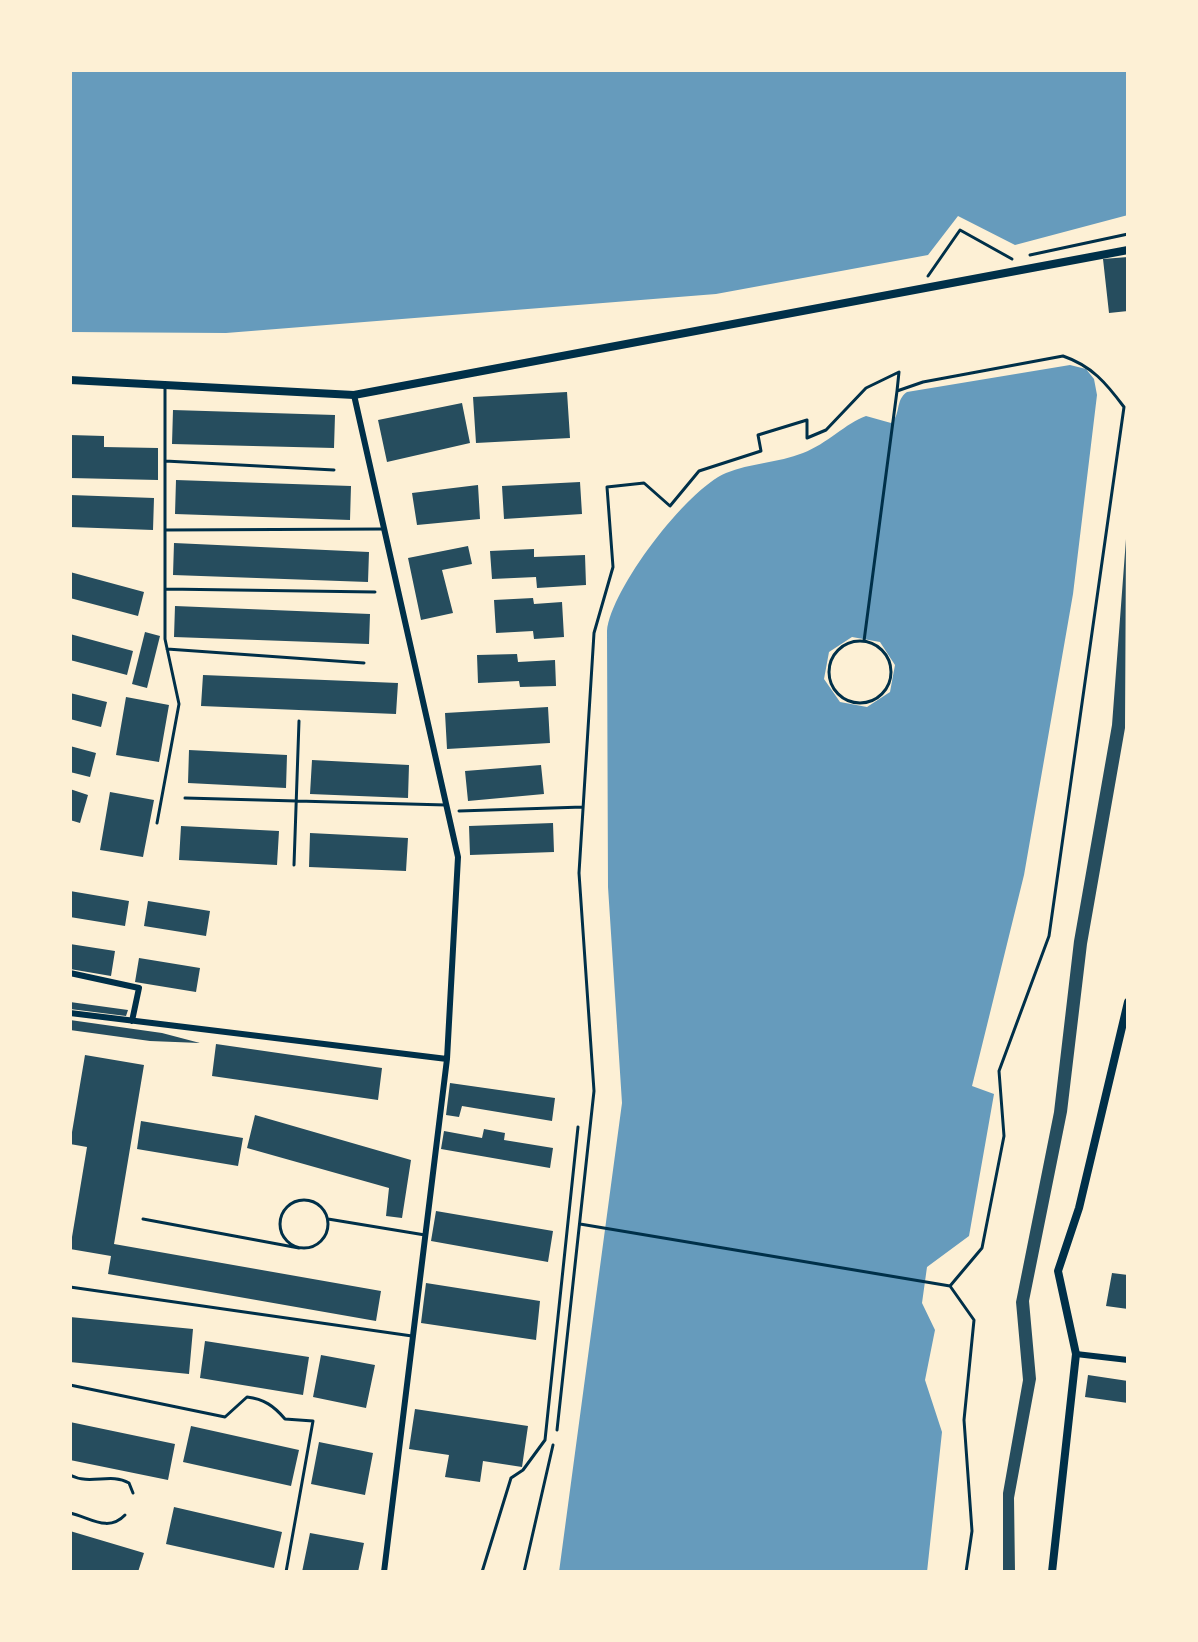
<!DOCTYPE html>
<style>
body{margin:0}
#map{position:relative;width:1198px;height:1642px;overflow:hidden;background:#fdf0d5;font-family:Montserrat,sans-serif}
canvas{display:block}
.frame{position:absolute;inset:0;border:72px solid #fdf0d5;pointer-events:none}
</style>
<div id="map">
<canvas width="1198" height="1642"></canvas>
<div class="frame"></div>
</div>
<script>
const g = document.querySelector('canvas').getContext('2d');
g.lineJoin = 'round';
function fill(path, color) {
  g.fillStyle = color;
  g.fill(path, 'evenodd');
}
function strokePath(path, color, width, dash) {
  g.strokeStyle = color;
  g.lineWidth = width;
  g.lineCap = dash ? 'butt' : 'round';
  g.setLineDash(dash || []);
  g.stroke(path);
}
fill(new Path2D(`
 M70 70H1128V215L1015 245 958 216 928 255 716 294 226 333 70 332Z
 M1070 365 1086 369 1094 379 1097 395 1073 594 1024 875 972 1086 994 1094 969 1236 927 1267 922 1303 935 1330 925 1380 942 1432 927 1572H559L622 1103 608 887 607 631C611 589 686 490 726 473 750 463 778 463 803 453 827 444 846 423 866 416L891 423C901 415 895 400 907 392ZM852 637 880 642 895 665 890 692 867 707 840 702 824 679 829 652Z`), '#669bbc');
fill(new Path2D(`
 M1128 257V311L1109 313 1103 259Z
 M567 392 570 438 476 443 473 397Z
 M462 403 470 443 387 462 378 420Z
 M173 410 335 415 334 448 172 444Z
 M70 435 104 436V447L158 448V480L70 478Z
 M176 480 351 486 350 520 175 514Z
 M580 482 582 514 504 519 502 486Z
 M478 485 480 519 417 525 412 493Z
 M70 495 154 498 153 530 70 527Z
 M1126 539 1125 728 1087 944 1067 1112 1029 1301 1036 1379 1014 1498 1015 1572H1003V1493L1023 1380 1016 1302 1054 1112 1074 941 1112 725Z
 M174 543 369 552 368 582 173 575Z
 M468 546 472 564 442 570 453 613 421 620 408 558Z
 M534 549V557L585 555 586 585 537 588 536 577 492 579 490 551Z
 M70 572 144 592 138 616 70 598Z
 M533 598 534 604 562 602 564 637 534 639 533 631 496 633 494 600Z
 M175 606 370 614 369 644 174 637Z
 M145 632 160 636 147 688 132 684Z
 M70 634 133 651 127 675 70 660Z
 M517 654 518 662 555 660 556 686 520 687 519 681 478 683 477 655Z
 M203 675 398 683 396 714 201 706Z
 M70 693 107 702 101 727 70 719Z
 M126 697 169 705 159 762 116 755Z
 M548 707 550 743 447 749 445 713Z
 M70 746 96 753 90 777 70 772Z
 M189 750 287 755 286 788 188 783Z
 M312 760 409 765 408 798 310 794Z
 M541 765 544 794 468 801 465 771Z
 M70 789 88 795 80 823 70 820Z
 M110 792 154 800 143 857 100 850Z
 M553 823 554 852 470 855 469 826Z
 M181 826 279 831 277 865 179 860Z
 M310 833 408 838 406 871 309 867Z
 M70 891 129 901 125 926 70 917Z
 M148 901 210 911 206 936 144 926Z
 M70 944 115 951 111 976 70 969Z
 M139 958 200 968 196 992 135 982Z
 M70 1002 128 1010 126 1016 70 1009Z
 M70 1020 162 1033 200 1043 150 1041 70 1030Z
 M216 1044 382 1068 378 1100 212 1076Z
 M85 1055 144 1065 114 1244 381 1291 376 1321 108 1274 111 1256 70 1249 87 1147 70 1144Z
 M450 1083 555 1098 552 1121 462 1106 459 1117 446 1115Z
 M255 1115 411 1160 402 1218 386 1216 389 1188 247 1148Z
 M141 1121 243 1138 238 1166 137 1149Z
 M484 1129 505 1133 504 1140 553 1148 550 1168 441 1149 444 1131 482 1138Z
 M436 1211 553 1231 548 1262 431 1241Z
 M1112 1273 1128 1275V1309L1106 1306Z
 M426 1283 540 1301 536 1340 421 1323Z
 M70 1317 193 1329 189 1374 70 1362Z
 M205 1341 309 1357 303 1395 200 1378Z
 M321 1355 375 1365 366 1408 313 1397Z
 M1088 1375 1128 1381V1403L1085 1397Z
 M415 1409 528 1426 522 1467 483 1461 480 1482 445 1477 449 1455 409 1449Z
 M70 1422 175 1444 168 1480 70 1460Z
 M191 1426 299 1450 291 1486 183 1462Z
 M319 1442 373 1453 365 1495 311 1484Z
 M174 1507 282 1532 274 1568 166 1544Z
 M70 1531 144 1553 138 1572H70Z
 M310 1533 364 1543 358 1572H302Z`), '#264d5e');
strokePath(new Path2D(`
 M1030 255 1128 234
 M928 276 960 230 1012 259
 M829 672a31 31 0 1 1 62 0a31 31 0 1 1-62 0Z
 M864 641 897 391
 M459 811 583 807
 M580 1224 950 1286
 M70 1385 225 1417 247 1397C264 1399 274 1406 285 1419L313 1421 286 1572
 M557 1430 594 1091 579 873 594 633 613 567 607 487 644 483 670 506 699 471 761 451 758 435 807 420V438L826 430 866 388 899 372 897 391 923 382 1063 356C1092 366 1106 383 1124 407L1049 936 999 1071 1004 1136 982 1248 950 1286 974 1320 964 1420 972 1531 966 1572
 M70 1475C91 1486 110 1472 129 1483L133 1493
 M70 1513C89 1517 108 1533 125 1515
 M524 1572 553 1445`), '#003049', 3);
strokePath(new Path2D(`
 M165 461 334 470
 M165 530 384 529
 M165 589 375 592
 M167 649 364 663
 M185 798 446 805
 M157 823 179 704 165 639V388
 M294 865 299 721
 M280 1224a24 24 0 1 1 48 0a24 24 0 1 1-48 0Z
 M143 1219 299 1248
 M328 1219 425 1235
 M70 1287 412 1336
 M482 1572 511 1478 523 1470 545 1440 578 1127`), '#003049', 3);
strokePath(new Path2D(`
 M354 395 458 857 447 1059 384 1572
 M70 973 139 988 132 1021
 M70 1013 447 1059
 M1076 1354 1128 1360`), '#003049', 6);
strokePath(new Path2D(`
 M70 380 354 395 1128 250
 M1052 1572 1076 1354 1058 1271 1079 1208 1128 1002`), '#003049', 8);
</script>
